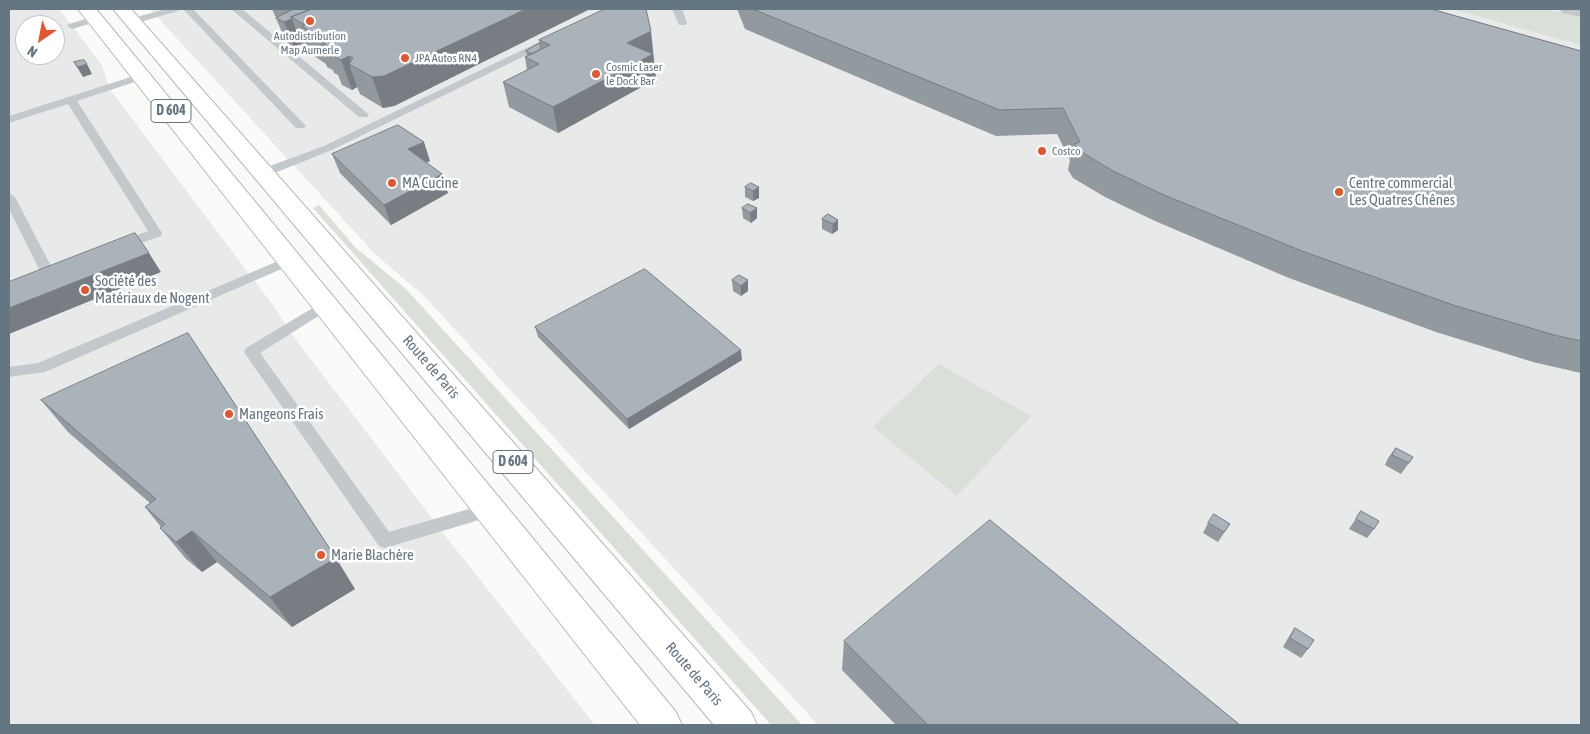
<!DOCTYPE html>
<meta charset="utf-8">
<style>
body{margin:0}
#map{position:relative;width:1590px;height:734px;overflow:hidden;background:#fafaf8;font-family:"Asap Condensed",sans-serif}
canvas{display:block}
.frame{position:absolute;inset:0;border:10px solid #657683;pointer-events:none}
.north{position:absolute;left:15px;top:15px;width:50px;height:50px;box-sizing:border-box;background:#fff;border:1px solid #c1c8cd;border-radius:50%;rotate:213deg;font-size:14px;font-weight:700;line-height:20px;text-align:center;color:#657683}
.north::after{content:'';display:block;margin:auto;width:18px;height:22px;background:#e4572e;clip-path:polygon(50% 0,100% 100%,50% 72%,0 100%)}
</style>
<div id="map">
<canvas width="1590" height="734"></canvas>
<div class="frame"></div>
<div class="north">N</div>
</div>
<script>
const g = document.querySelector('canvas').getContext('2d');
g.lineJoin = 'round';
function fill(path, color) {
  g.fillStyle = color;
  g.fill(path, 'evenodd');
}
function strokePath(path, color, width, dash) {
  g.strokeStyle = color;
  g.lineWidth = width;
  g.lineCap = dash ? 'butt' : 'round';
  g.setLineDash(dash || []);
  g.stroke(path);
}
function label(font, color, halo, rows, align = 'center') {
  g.font = font + ' "Asap Condensed",sans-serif';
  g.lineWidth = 5;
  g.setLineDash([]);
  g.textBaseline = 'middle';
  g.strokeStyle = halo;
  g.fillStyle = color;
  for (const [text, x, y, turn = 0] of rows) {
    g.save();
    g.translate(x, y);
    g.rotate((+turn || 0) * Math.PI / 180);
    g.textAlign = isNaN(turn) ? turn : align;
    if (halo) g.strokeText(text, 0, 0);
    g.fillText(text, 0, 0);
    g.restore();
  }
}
fill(new Path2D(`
 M9 9H59L102 65 109 88 275 308 288 329 444 534 595 725H9ZM25 25H55V55H25Z
 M150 9H1568L1581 12V725H818L424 296 375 254Z`), '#e8e9e9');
fill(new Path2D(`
 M1452 9H1548L1581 18V45Z
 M319 205 355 247 406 289 802 725H771L313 208Z
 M939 364 1031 416 957 496 873 427Z`), '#dadfd7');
const primary = new Path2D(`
 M78 9H96L676 712 682 725H640Z
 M113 9H131L751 712 757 725H714Z`);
strokePath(primary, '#b5babe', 2);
fill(new Path2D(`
 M165 9H180L178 11 133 24 128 21 130 19Z
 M183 9H193L304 124 306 126 304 128H296Z
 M231 9H242L367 113 369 115 367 117H359Z
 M672 9H682L687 23 685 25H679Z
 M96 16 101 19 99 21 72 29 67 26 69 24Z
 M545 39 550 42 549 44 332 150 267 176 263 177 257 173 259 170 324 146Z
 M143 73 148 76 147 78 77 101 162 233 161 236 121 250 116 249 114 246 116 243 148 231 68 104 9 123V116Z
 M9 193 15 197 52 268 60 266 65 267 67 270C63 276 50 279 43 277L9 209Z
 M290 256 295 257 297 260 295 263 45 372 9 377V367L38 363Z
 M326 300 331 302 333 305 331 308 260 353 389 532 490 503 496 505 499 510 496 515 385 548 379 546 244 352 246 348Z`), '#c3c8cc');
fill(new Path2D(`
 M1559 9H1581V17L1562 13Z`), '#c3c8cc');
fill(primary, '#fff');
fill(new Path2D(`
 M272 9H590L394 106 383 108 360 94 357 87 352 90 342 85 338 75 334 73 333 70 327 67 326 64 313 55 312 52 302 46 301 44 294 47 286 42 276 18 277 17 275 16Z
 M737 9H1431L1581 51V373L1533 362 1436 332 1289 278 1155 221 1105 197 1073 178 1068 170 1070 160 1057 134 996 136 745 29Z
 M539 40 654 55H653L656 79 558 133 509 107 503 82 527 70 525 57 527 56 526 51 540 43Z
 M332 154 430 161 426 163 448 193 391 225 340 173Z
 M745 187H759V198L753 201 745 197Z
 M742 208H757V218L751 223 743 218Z
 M828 214 838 230 832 234 822 229V219Z
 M732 280H748V291L741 296 733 291Z
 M535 327 742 360 629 429 538 337Z
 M41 400 355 589 292 627 217 562 202 572 186 559 160 528 161 527 145 507 150 503 68 432Z
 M1396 448 1409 463 1401 474 1385 465 1388 458Z
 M1361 511 1374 529 1367 538 1349 529Z
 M1208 523 1230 524 1218 542 1203 533Z
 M1295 628 1308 649 1301 658 1283 647 1288 638Z
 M844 641 1240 725H896L842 670Z`), '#929a9f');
fill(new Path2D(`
 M526 9H590L394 106 383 108 372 77Z
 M292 19 301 44 294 47 284 22Z
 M651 31 656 79 558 133 553 107 627 43Z
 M349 56 352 66 349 64 357 87 352 90 341 60Z
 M87 64 92 74 83 77 77 67Z
 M424 142 430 161 414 168 408 149Z
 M442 174 448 193 391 225 384 205Z
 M759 187V198L753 201V191Z
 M757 208V218L751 223 750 213Z
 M838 220V230L832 234 833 224Z
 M149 253 161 272 9 334V308Z
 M748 280V291L741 296V286Z
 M741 350 742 360 629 429 627 419Z
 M192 531 217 562 202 572 176 542Z
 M336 558 355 589 292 627 270 597Z`), '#777d82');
const building = new Path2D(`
 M294 9H312L291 17 292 19 284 22 276 18Z
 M312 9H526L384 76 372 77 349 64 353 58 349 56 341 60 331 55 340 51 323 44 326 43 316 38 318 37 302 26 305 25 291 17Z
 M605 9H646L651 31 627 43 653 54 553 107 503 82 539 64 525 57 550 45 539 40Z
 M753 9H1431L1581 51V341L1554 335 1453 305 1302 251 1164 195 1113 171 1080 151 1074 144 1080 142 1063 108 1000 110Z
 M540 43 541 49 532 54 526 51Z
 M84 60 87 64 77 67 74 62Z
 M398 125 424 142 408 149 442 174 384 205 332 154Z
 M751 183 759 187 753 191 745 187Z
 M748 204 757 208 750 213 742 208Z
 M828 214 838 220 833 224 822 219Z
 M135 233 149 253 9 308V282Z
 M645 269 741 350 627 419 535 327Z
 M739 275 748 280 741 286 732 280Z
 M188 333 336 558 270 597 192 531 176 542 160 528 165 524 145 507 156 499 41 400Z
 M1396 448 1413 457 1409 463 1392 455Z
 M1361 511 1379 521 1374 529 1356 519Z
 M1214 514 1230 524 1224 532 1208 523Z
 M990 520 1240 725H928L844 641Z
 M1295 628 1314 640 1308 649 1290 638Z`);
fill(building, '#aab3b9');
strokePath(building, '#777d82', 1);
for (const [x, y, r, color] of [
 [310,21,5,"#e4572e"],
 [405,58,5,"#e4572e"],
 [596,74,5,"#e4572e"],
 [1042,151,5,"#e4572e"],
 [392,183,5,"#e4572e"],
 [1339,192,5,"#e4572e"],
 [85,290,5,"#e4572e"],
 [229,414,5,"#e4572e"],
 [321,555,5,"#e4572e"]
]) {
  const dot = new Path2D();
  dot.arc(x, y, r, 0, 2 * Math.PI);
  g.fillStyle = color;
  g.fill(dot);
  strokePath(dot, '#fff', 2);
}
label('12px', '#657683', '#fff', [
 ["Autodistribution",310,36,"center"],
 ["Map Aumerle",310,50,"center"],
 ["JPA Autos RN4",415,58],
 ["Cosmic Laser",606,67],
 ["le Dock Bar",606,81],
 ["Costco",1052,151]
], 'left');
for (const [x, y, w] of [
 [171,111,40],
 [513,462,40]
]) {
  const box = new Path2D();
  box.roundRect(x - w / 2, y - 11.5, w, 23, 4);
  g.fillStyle = '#fff';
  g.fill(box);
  strokePath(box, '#657683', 1);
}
label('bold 14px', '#657683', null, [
 ["D 604",171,111],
 ["D 604",513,462]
]);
label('15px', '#657683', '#fff', [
 ["MA Cucine",402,183],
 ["Centre commercial",1349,183],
 ["Les Quatres Chênes",1349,200],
 ["Société des",95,281],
 ["Matériaux de Nogent",95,298],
 ["Mangeons Frais",239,414],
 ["Marie Blachère",331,555]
], 'left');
label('15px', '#657683', '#fff', [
 ["Route de Paris",431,367,49],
 ["Route de Paris",694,674,49]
]);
</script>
